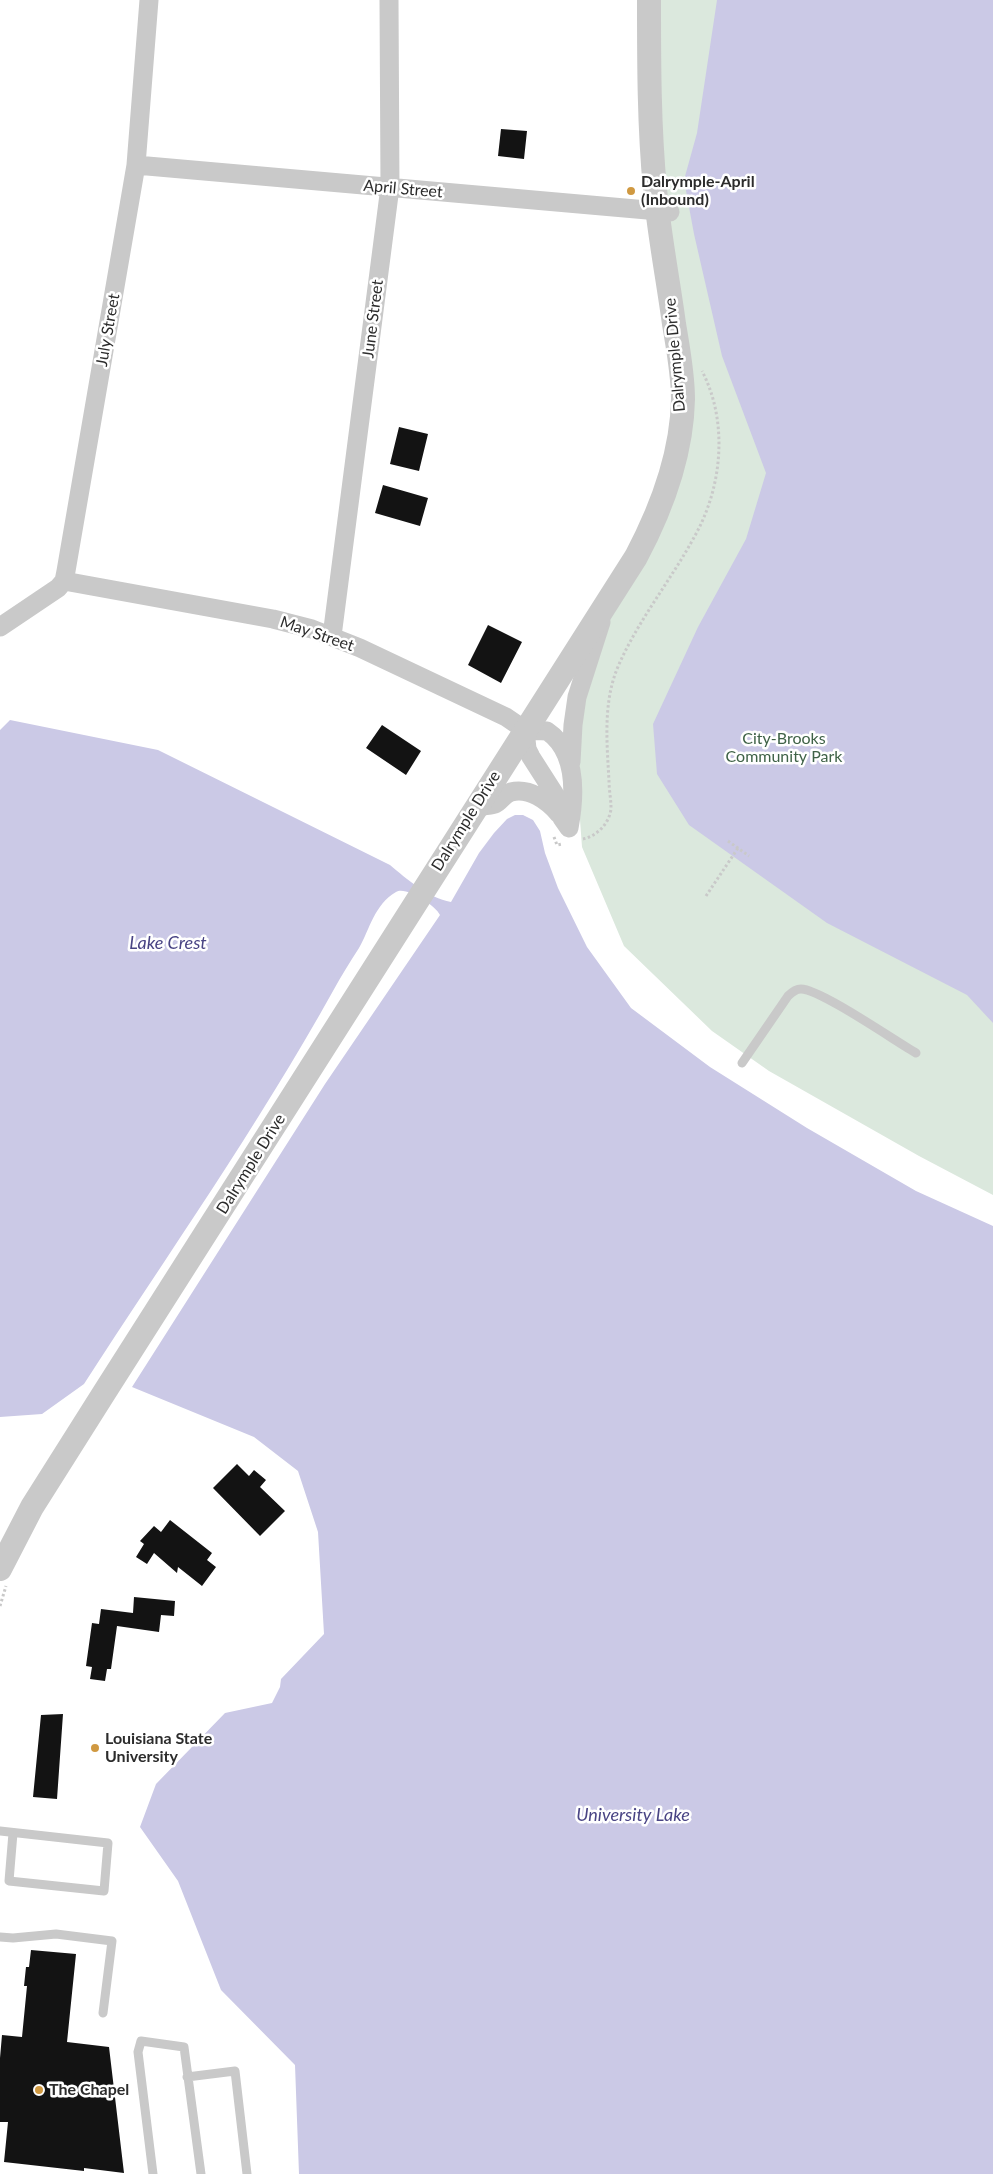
<!DOCTYPE html>
<style>
body{margin:0}
canvas{display:block;background:#fff}
</style>
<canvas width="993" height="2174"></canvas>
<script>
const g = document.querySelector('canvas').getContext('2d');
g.lineJoin = 'round';
function fill(path, color) {
  g.fillStyle = color;
  g.fill(path, 'evenodd');
}
function strokePath(path, color, width, dash) {
  g.strokeStyle = color;
  g.lineWidth = width;
  g.lineCap = dash ? 'butt' : 'round';
  g.setLineDash(dash || []);
  g.stroke(path);
}
function label(font, color, halo, rows, align = 'center') {
  g.font = font + ' Lato,sans-serif';
  g.lineWidth = 5;
  g.setLineDash([]);
  g.textBaseline = 'middle';
  g.strokeStyle = halo;
  g.fillStyle = color;
  for (const [text, x, y, turn = 0] of rows) {
    g.save();
    g.translate(x, y);
    g.rotate((+turn || 0) * Math.PI / 180);
    g.textAlign = isNaN(turn) ? turn : align;
    if (halo) g.strokeText(text, 0, 0);
    g.fillText(text, 0, 0);
    g.restore();
  }
}
fill(new Path2D(`
 M649 0H993V1195L919 1156 769 1071 712 1031 624 946 582 847 573 725 605 605 680 432Z`), '#dbe8dd');
fill(new Path2D(`
 M717 0H993V1023L967 995 827 923 689 825 657 774 653 724 698 627 746 539 766 473 722 356 694 234 684 180 697 133Z
 M10 720 158 750 390 865C407 879 428 898 451 902L479 853 494 833 507 819 515 815H523L533 820 540 831 545 853 558 888 587 947 631 1008 710 1067 807 1128 916 1191 993 1226V2174H299L295 2065 221 1990 178 1881 140 1827 156 1784 225 1713 272 1703 280 1687 281 1679 324 1634 318 1532 298 1471 254 1437 132 1387 325 1084 440 915C435 905 406 886 396 892 374 905 370 929 359 948 350 962 341 976 333 991 258 1126 168 1254 84 1384L42 1414 0 1417V730Z`), '#cbc9e6');
fill(new Path2D(`
 M501 129 527 131 524 159 498 156Z
 M399 427 428 434 419 471 390 464Z
 M383 485 428 498 420 526 375 513Z
 M488 625 522 642 501 683 468 665Z
 M382 725 421 751 406 775 366 748Z
 M237 1464 249 1476 254 1470 266 1480 260 1487 285 1511 260 1536 213 1488Z
 M170 1520 212 1553 207 1560 216 1567 202 1586 178 1567 177 1573 154 1553 147 1564 136 1557 144 1544 140 1541 154 1526 161 1532Z
 M134 1597 175 1601 174 1616 161 1615 159 1632 117 1626 111 1669H107L105 1681 90 1679 92 1667 86 1666 92 1623 99 1624 101 1609 133 1613Z
 M63 1714 57 1799 33 1797 41 1715Z
 M31 1950 76 1954 67 2042 109 2047 124 2173 84 2168V2171L4 2162 8 2122H0V2058L2 2035 22 2037 27 1986H24L26 1967H29Z`), '#131313');
strokePath(new Path2D(`
 M554 837 557 845 562 844
 M583 839C597 836 610 823 611 808 611 799 609 790 609 781 607 744 603 704 617 669 638 619 674 577 699 528 723 480 727 419 702 371
 M728 841 749 856
 M706 896 738 848
 M0 1606 6 1586`), '#c9c9c9', 3, [2.5, 2.5]);
strokePath(new Path2D(`
 M742 1063 788 996C792 992 796 989 801 989 820 989 895 1041 916 1053
 M0 1831 108 1843 104 1891 9 1881 13 1833
 M0 1937 13 1938 56 1934 112 1941 103 2013
 M187 2077 235 2071 247 2174
 M153 2174 138 2052 141 2041 184 2047 201 2174`), '#c9c9c9', 9);
strokePath(new Path2D(`
 M136 165 670 212
 M64 581 273 619 312 629 360 648 506 717 525 730 547 731C578 752 575 796 569 828
 M0 627 58 588 64 581 66 571 136 165 149 0
 M332 636 390 187 389 0
 M525 730 527 749 531 757 554 793 562 818 569 828
 M571 762 573 725 577 697 601 622
 M475 807C481 806 489 806 495 804 501 801 504 794 511 792 529 787 548 801 559 814`), '#c9c9c9', 19);
strokePath(new Path2D(`
 M0 1569 32 1507 104 1393 636 557C662 508 682 455 683 399 683 374 678 348 674 324 668 279 659 234 655 189 649 126 649 63 649 0`), '#c9c9c9', 24);
for (const [x, y, r, color] of [
 [631,191,5,"#d09941"],
 [95,1748,5,"#d09941"],
 [39,2090,5,"#d09941"]
]) {
  const dot = new Path2D();
  dot.arc(x, y, r, 0, 2 * Math.PI);
  g.fillStyle = color;
  g.fill(dot);
  strokePath(dot, '#fff', 2);
}
label('bold 16px', '#2c2c2c', '#fff', [
 ["Dalrymple-April",641,182],
 ["(Inbound)",641,200],
 ["Louisiana State",105,1739],
 ["University",105,1757],
 ["The Chapel",49,2090]
], 'left');
label('16px', '#2c2c2c', '#fff', [
 ["April Street",403,189,5],
 ["June Street",373,319,-83],
 ["July Street",108,330,-80],
 ["Dalrymple Drive",675,355,-95],
 ["May Street",317,634,19],
 ["Dalrymple Drive",466,821,-58],
 ["Dalrymple Drive",251,1164,-58]
]);
label('16px', '#3f6247', '#fff', [
 ["City-Brooks",784,739],
 ["Community Park",784,757]
]);
label('italic 18px', '#494484', '#fff', [
 ["Lake Crest",168,943],
 ["University Lake",633,1815]
]);
</script>
